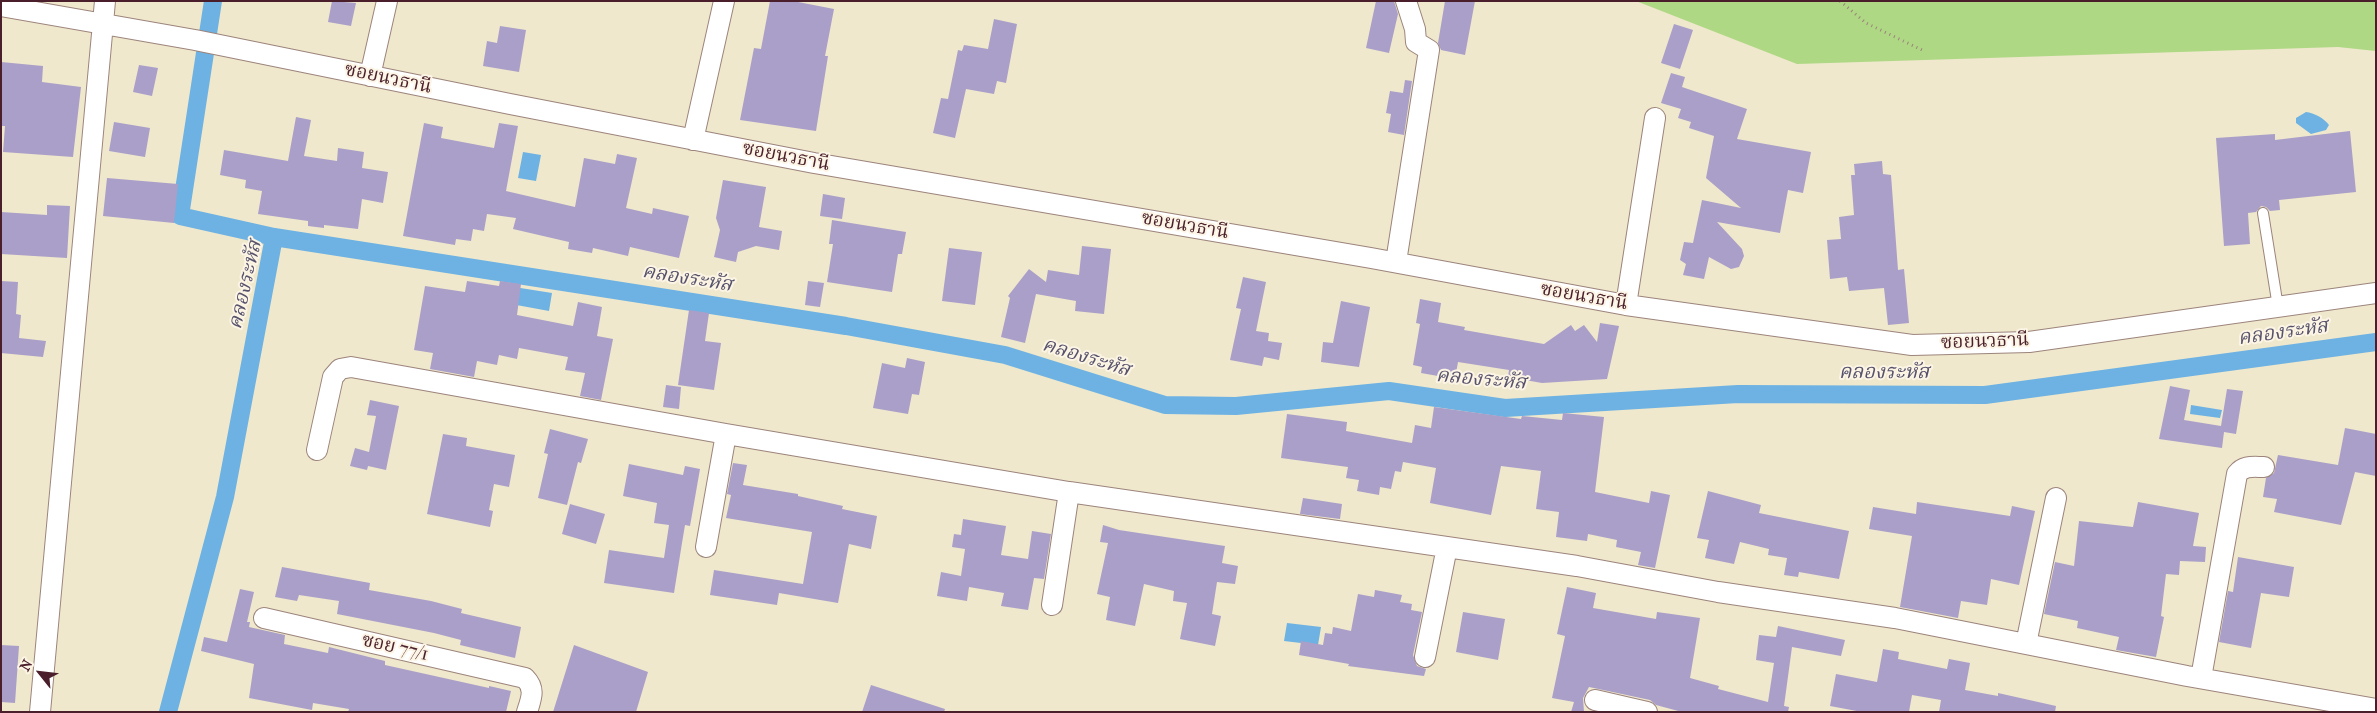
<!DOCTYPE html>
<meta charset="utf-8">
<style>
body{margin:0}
#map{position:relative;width:2377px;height:713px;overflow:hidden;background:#efe8cc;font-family:"IM FELL French Canon",serif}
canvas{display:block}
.frame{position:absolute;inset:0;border:2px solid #4a1f2b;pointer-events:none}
.north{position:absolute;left:15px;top:648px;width:50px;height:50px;-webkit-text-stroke:4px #fcf5e5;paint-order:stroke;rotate:299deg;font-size:14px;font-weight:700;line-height:20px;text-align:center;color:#4a1f2b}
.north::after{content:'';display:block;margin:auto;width:18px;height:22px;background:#4a1f2b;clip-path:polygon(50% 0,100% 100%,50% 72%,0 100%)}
</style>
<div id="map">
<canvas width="2377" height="713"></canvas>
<div class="frame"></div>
<div class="north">N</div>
</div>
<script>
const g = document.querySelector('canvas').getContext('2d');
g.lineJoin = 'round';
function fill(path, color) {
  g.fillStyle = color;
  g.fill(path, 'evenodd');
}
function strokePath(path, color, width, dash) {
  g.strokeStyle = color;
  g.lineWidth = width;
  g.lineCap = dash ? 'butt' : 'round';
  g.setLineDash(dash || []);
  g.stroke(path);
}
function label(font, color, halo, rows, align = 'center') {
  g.font = font + ' "IM FELL French Canon","Noto Serif Thai",serif';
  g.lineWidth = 4;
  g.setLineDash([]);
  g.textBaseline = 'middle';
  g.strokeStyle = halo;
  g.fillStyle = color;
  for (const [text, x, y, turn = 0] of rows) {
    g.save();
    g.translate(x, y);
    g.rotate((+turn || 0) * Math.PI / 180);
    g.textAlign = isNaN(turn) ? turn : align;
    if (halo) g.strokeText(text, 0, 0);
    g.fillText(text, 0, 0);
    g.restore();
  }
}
fill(new Path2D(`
 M1636 1H2376V51L2338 47 1797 64Z`), '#aed884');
fill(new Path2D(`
 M2306 112C2314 113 2324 118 2329 125L2326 130 2311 134 2296 123V118Z
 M523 152 541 155 536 181 518 178Z
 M514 287 552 293 549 311 511 304Z
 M2191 405 2222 410 2220 418 2190 414Z
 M1287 623 1321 627 1318 645 1284 641Z`), '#6db2e3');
strokePath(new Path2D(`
 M213 1 180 216 274 237
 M168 712 225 497 274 237 846 326 1005 355 1165 405 1236 406 1389 391 1505 408 1738 394 1985 395 2376 342`), '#6db2e3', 18);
fill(new Path2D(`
 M332 1 356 3 351 26 328 22Z
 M770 1H793L834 9 825 56H828L816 131 740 120 754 48 761 49Z
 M1376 1H1394L1398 14 1389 53 1366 48Z
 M1445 1H1475L1465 55 1441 50 1438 43Z
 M994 19 1017 24 1006 83 997 81 994 94 966 89 955 138 933 133 941 98 948 99 958 50 962 51 964 45 988 49Z
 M1674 24 1693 30 1680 69 1661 63Z
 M500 26 526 30 519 72 483 66 487 41 497 43Z
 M1 62 43 66 42 82 81 87 73 157 3 152 5 126H1Z
 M139 65 158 68 152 96 133 92Z
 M1671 73 1685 77 1682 87 1747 109 1737 139 1811 152 1803 193 1788 190 1780 233 1717 222 1742 249 1744 256 1739 267 1731 269 1709 257 1704 279 1683 275 1686 264 1680 260 1684 242 1693 243 1702 200 1741 208 1706 178 1714 136 1689 128 1691 122 1678 118 1681 109 1661 103Z
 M1405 80 1412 81 1404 135 1388 132 1391 114 1386 113 1390 91 1403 93Z
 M296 117 311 120 304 156 337 161 338 148 364 152 362 168 388 172 383 203 362 199 358 229 324 225V228L308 226V221L258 214 262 191 245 188 246 180 220 175 224 150 288 161Z
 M114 122 150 128 145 157 109 151Z
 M424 123 443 127 441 138 494 148 499 123 518 126 506 191 575 207 584 158 615 164 617 154 637 158 626 208 652 214 653 208 689 216 679 258 630 247 628 256 593 248 592 253 568 249 569 242 513 229 516 218 487 214 484 231 473 229 471 241 456 239 455 245 403 236Z
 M2350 131 2356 192 2279 200 2280 210 2270 211 2266 207 2261 206 2256 212 2248 213 2250 244 2224 246 2216 138 2275 134V140Z
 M1882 161 1883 174 1891 175 1898 270 1904 269 1909 323 1888 325 1884 288 1849 291 1847 277 1830 279 1827 240 1841 239 1839 217 1854 215 1851 175H1855L1854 164Z
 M107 178 178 184 174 223 103 216Z
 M723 180 766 187 759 227 782 231 779 250 756 246 738 252 736 262 714 257 720 230 716 218Z
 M823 194 845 198 842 219 820 216Z
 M47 205 70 206 67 258 1 254V212L47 215Z
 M832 220 906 232 902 254H898L892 292 827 282 833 244H829Z
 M1082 246 1111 249 1104 314 1075 311 1076 301 1036 294 1025 343 1001 337 1010 298 1008 296 1029 269 1046 282 1048 270 1079 275Z
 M949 248 982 252 975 305 942 301Z
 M1243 277 1266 282 1256 331 1269 333 1268 341 1282 343 1279 360 1264 357 1262 366 1230 360 1241 309 1236 308Z
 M1 281 18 282 16 314 21 315 19 338 46 341 43 357 1 353Z
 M467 281 499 286 500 281 521 284 517 315 573 326 578 302 602 307 597 336 613 339 601 400 580 396 585 373 565 370 568 357 519 348 517 359 499 355 497 365 477 361 474 377 430 369 433 353 414 350 425 286 465 292Z
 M808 281 824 283 820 307 805 305Z
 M1420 299 1441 303 1438 322 1465 327 1464 330 1544 344 1571 325 1575 331 1584 325 1597 342 1600 323 1619 326 1607 379 1542 383 1508 377 1509 370 1458 362 1455 379 1421 373 1422 367 1413 365 1420 324 1416 323Z
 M1341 301 1370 307 1359 367 1321 362 1323 342 1333 343Z
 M689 310 709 313 705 341 721 343 714 390 678 385Z
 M907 358 925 362 919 395 912 394 908 414 873 408 882 363 905 368Z
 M666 385 681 387 679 409 663 407Z
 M2170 386 2190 390 2184 420 2221 426 2227 389 2243 391 2236 434 2224 432 2222 448 2159 439Z
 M370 400 399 406 386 470 368 466 367 470 350 466 355 448 369 452 376 416 367 415Z
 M1434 407 1521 419 1522 416 1562 420 1563 413 1604 417 1595 492 1649 503 1651 491 1670 495 1655 568 1638 565 1641 552 1616 547 1617 540 1588 534 1587 541 1556 537 1559 512 1536 509 1541 471 1501 466 1491 515 1430 503 1436 468 1403 462 1401 472 1395 471 1391 489 1380 487 1379 495 1357 491 1359 480 1346 478 1348 467 1281 458 1287 414 1347 422 1346 431 1412 443 1415 425 1431 428Z
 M2345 428 2376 434V476L2355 472 2341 525 2274 512 2277 499 2263 497 2266 478 2274 473 2278 455 2338 465Z
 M550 429 588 439 581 463 578 462 567 505 538 498 548 454 544 453Z
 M443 434 467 438 466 446 515 455 509 487 494 484 489 510 493 511 490 527 427 514Z
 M733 463 747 465 743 485 798 494V496L843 506 842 509 877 516 871 549 849 544 838 603 779 593 777 605 710 595 714 570 803 584 812 532 726 518 731 495 727 494Z
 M629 464 683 475 685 466 700 469 690 526 685 525 682 543 674 593 604 583 609 550 664 558 669 525 654 523 657 503 623 496Z
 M1708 491 1761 505 1759 513 1849 531 1839 579 1799 572 1798 577 1784 575 1787 558 1768 555 1769 549 1740 542 1734 564 1705 558 1709 540 1697 538Z
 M1303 498 1342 504 1340 519 1300 514Z
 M1917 502 2010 516 2012 506 2035 511 2019 585 1991 579 1987 605 1961 601 1958 618 1900 607 1912 536 1869 529 1873 507 1916 514Z
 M2138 502 2199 513 2193 546 2206 547 2205 562 2180 561 2179 575 2166 574 2161 616 2164 617 2156 657 2116 650 2119 637 2077 628 2078 621 2044 614 2055 562 2074 566 2079 521 2133 527Z
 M570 504 605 514 596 544 562 534Z
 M963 519 1006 526 1001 555 1028 559 1032 531 1051 534 1044 579 1034 578 1028 610 1001 606 1004 593 969 587 967 601 937 596 941 572 961 576 965 549 952 547 954 534 961 535Z
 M1103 525 1119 530 1225 546 1222 563 1238 566 1235 584 1217 582 1212 614 1221 616 1215 646 1180 639 1187 603 1173 601 1174 591 1144 584 1135 626 1106 620 1110 597 1097 594 1108 543 1100 542Z
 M2238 557 2294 567 2289 597 2261 593 2251 648 2219 642 2228 591 2233 592Z
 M282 567 370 583 369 590 431 601 462 609 461 613 521 627 515 658 460 645 461 640 434 633 337 614 339 601 299 595 297 601 275 597Z
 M1567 587 1596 593 1593 608 1656 619 1657 612 1700 618 1690 678 1719 686 1718 689 1768 702 1774 663 1756 660 1759 635 1776 637 1778 626 1845 640 1841 656 1792 647 1784 706 1789 707 1788 712H1682L1656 705 1650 700 1589 687 1583 698 1584 712H1571L1574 702 1552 698 1565 636 1557 634Z
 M240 589 254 592 247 622H250L249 627 285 635 284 644 328 653 329 647 385 661V665L489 688V686L511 691 506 712H348L349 709 313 703 312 710 249 698 254 664 201 651 204 637 227 642Z
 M1375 590 1402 595 1400 602 1412 604 1411 610 1422 612 1413 655 1417 666 1426 669 1424 676 1348 666 1349 664 1299 655 1301 641 1323 645 1325 633 1332 634 1333 627 1351 631 1358 594 1374 597Z
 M1463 612 1505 619 1498 660 1456 652Z
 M1 645 19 646 15 703 1 702Z
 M574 645 648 672 636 712H553Z
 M1883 649 1899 652 1898 659 1947 669 1949 659 1970 663 1965 690 1998 696V693L2056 706 2055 712H1939L1941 700 1912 695 1909 712H1862L1830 706 1836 674 1877 682Z
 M871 685 945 709 944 712H862Z`), '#aa9fc9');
const lane = new Path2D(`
 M2263 213 2278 307`);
const street = new Path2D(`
 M1 6 195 40 510 104 814 163 1371 258 1626 305 1912 345 2029 342 2376 293
 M370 76 387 1
 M693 140 724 1
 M1396 262 1429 50 1416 42 1415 29 1406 1
 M1626 305 1655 118
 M317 450 333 377 340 369 351 367 726 434 1069 492 1577 566 1718 592 1895 618 2187 676 2376 709
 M706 547 726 434
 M1052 605 1069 492
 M264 618 525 678C536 689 531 699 527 712
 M2026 644 2056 498
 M1425 657 1447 547
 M2201 678 2237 474C2244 465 2253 467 2264 467
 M1595 700 1647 712
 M40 712 105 1`);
strokePath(lane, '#9c847c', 12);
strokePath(street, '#9c847c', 22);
strokePath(new Path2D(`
 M1840 1 1866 23 1922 50`), '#9c847c', 3, [1, 4]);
strokePath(lane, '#fff', 10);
strokePath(street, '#fff', 20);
label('19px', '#4a1f2b', '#fcf5e5', [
 ["ซอยนวธานี",388,79,12],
 ["ซอยนวธานี",786,157,11],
 ["ซอยนวธานี",1185,226,10],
 ["ซอยนวธานี",1584,297,10],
 ["ซอยนวธานี",1985,342,-2],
 ["ซอย 77/1",395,648,13]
]);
label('italic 20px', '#56526b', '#fcf5e5', [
 ["คลองระหัส",687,279,9],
 ["คลองระหัส",246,285,-77],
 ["คลองระหัส",2283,333,-8],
 ["คลองระหัส",1086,358,17],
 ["คลองระหัส",1884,373],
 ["คลองระหัส",1481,380,5]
]);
</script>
